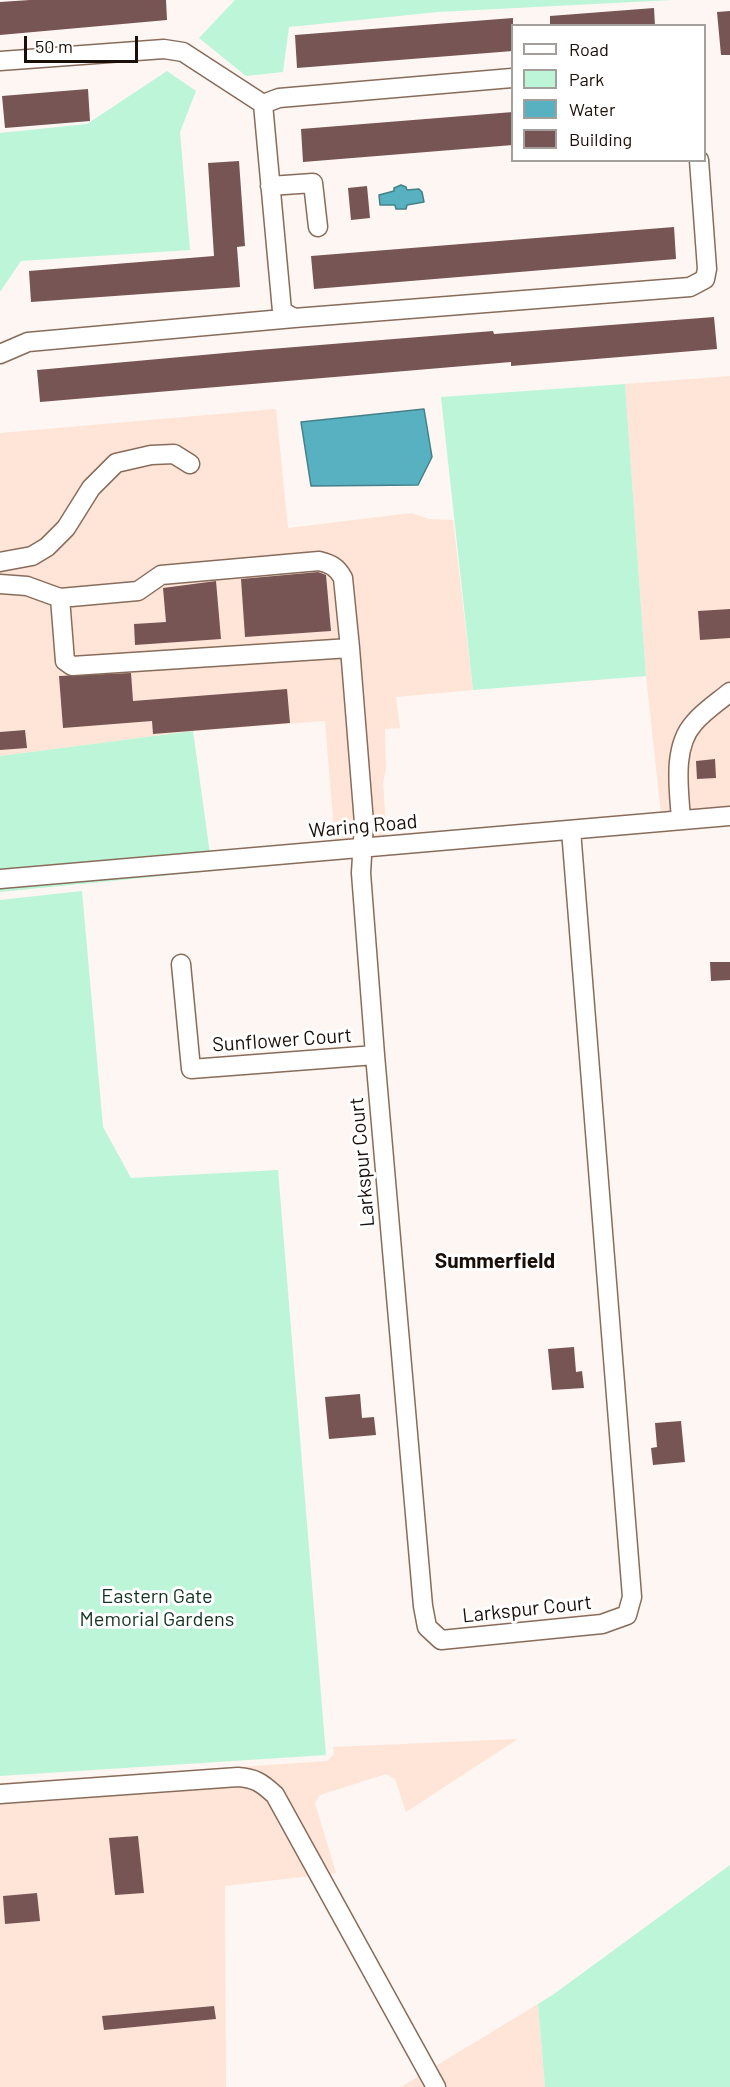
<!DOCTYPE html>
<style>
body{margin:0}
#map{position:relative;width:730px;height:2087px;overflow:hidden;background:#fdf6f2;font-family:Barlow,sans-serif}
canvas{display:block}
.legend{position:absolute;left:511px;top:24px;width:195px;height:138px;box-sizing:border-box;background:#fff;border:2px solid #a39f9d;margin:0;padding:8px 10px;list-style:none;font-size:18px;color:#1a0f09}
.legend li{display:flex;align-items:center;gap:12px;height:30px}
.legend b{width:30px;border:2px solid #a39f9d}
.scale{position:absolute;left:24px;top:36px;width:114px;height:27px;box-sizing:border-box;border:3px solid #1a0f09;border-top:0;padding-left:8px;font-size:18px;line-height:21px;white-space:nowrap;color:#1a0f09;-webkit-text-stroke:4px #fff;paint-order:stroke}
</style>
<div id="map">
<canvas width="730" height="2087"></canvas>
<ul class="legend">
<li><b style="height:8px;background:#fff"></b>Road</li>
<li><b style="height:16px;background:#bcf5d7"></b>Park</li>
<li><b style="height:16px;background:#58b1c1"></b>Water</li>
<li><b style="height:16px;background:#765554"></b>Building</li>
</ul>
<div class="scale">50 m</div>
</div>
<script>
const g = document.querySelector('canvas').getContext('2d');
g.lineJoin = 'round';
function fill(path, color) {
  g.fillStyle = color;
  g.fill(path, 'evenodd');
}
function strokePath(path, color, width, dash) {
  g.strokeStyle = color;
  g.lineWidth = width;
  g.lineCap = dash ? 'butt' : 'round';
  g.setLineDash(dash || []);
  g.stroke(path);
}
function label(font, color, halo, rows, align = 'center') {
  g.font = font + ' Barlow,sans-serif';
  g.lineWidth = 6;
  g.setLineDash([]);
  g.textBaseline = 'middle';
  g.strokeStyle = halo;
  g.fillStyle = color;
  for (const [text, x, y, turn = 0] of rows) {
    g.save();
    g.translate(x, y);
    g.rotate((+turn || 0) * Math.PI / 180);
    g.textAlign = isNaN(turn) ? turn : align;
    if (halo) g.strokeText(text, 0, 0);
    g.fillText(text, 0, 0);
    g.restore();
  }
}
fill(new Path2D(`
 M730 376V808L661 814 646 676 625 384Z
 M276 409 288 528 411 513 429 519 453 520 473 690 396 697 400 728 385 729 386 769 383 783 387 839 335 844 325 721 193 731 0 756V433Z
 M518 1739 406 1812 395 1779 386 1774 320 1795 315 1803 336 1873 225 1886 226 2087H0V1783L327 1761 334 1754 333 1747Z
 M538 2004 545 2087H401Z`), '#fee5d7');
fill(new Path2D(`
 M235 0H672L438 12 289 27 283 72 246 76 199 38Z
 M167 71 196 91 180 132 190 250 21 261 0 292V133L87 124Z
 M625 384 646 676 473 690 441 397Z
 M193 731 210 854 0 871V756Z
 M213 869V871L0 892V887Z
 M82 891 103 1127 131 1178 278 1170 326 1755 0 1776V900Z
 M730 1865V2087H545L538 2004 554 1994Z`), '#bcf5d7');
const water = new Path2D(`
 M401 185 406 187 407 190 419 189 422 192 424 202 407 205 406 209H396L395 205H380L379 195 394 191V188Z
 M424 409 432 457 418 485 311 486 301 422Z`);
fill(water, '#58b1c1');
strokePath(water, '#45808a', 1.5);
fill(new Path2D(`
 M30 0H166L167 20 0 35V2Z
 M654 8 655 26H550V16Z
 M730 11V55H721L717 12Z
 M513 18V51L297 68 295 35Z
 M88 89 90 121 5 128 2 96Z
 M513 112V145L303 162 301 129Z
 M239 161 245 246 237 247 240 287 31 302 29 271 214 256 208 163Z
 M367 186 370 218 351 220 348 188Z
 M674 227 676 259 314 289 311 256Z
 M714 317 717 349 511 366V362L40 402 37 370 258 350 493 331 494 334Z
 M318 572 326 575 331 631 245 637 241 579Z
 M216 581 221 639 135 645 134 624 166 622 163 588Z
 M730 609V638L700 640 698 611Z
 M131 673 133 701 287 689 290 723 153 734 152 721 63 728 59 676Z
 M25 730 27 748 0 750V732Z
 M715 759 716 778 697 779 696 761Z
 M710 962H730V980L711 981Z
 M574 1347 576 1372 582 1371 584 1388 552 1390 548 1349Z
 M360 1394 362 1418 374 1417 376 1435 329 1439 325 1397Z
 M681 1421 685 1462 653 1465 651 1448 657 1447 655 1423Z
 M138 1836 144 1893 115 1895 109 1838Z
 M37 1893 40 1921 5 1924 3 1896Z
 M214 2006 216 2019 104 2030 102 2016Z`), '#765554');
const minor = new Path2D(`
 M0 61 164 49 183 52 263 104 279 98 512 78
 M263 104 282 311 294 318 690 287 705 279 707 269 699 160
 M270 186 313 183 318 227
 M0 354 28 342 294 318
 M0 562 32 556 47 547 66 528 91 488 116 463 151 455 174 454 190 464
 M0 584 27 586 60 598 65 661 72 666 350 648 364 823 361 873 375 1055 423 1606 427 1627 441 1640 602 1624 627 1615 632 1597 571 830
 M60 598 138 591 161 575 319 561C331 564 337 567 343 578L350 648
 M681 819C679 790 672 747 694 723 704 711 718 702 730 692
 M0 879 730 816
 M181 964 191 1069 375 1055
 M0 1794 238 1777C255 1778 262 1783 275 1795L436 2087`);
strokePath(minor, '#886c5b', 21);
strokePath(minor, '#fff', 18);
label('20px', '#1a0f09', '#fff', [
 ["Waring Road",363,826,-5],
 ["Sunflower Court",282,1040,-4],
 ["Larkspur Court",362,1162,-95],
 ["Larkspur Court",527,1609,-6]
]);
label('20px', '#113223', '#fff', [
 ["Eastern Gate",157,1596],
 ["Memorial Gardens",157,1619]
]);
label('bold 21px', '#1a0f09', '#fff', [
 ["Summerfield",495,1261]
]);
</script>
